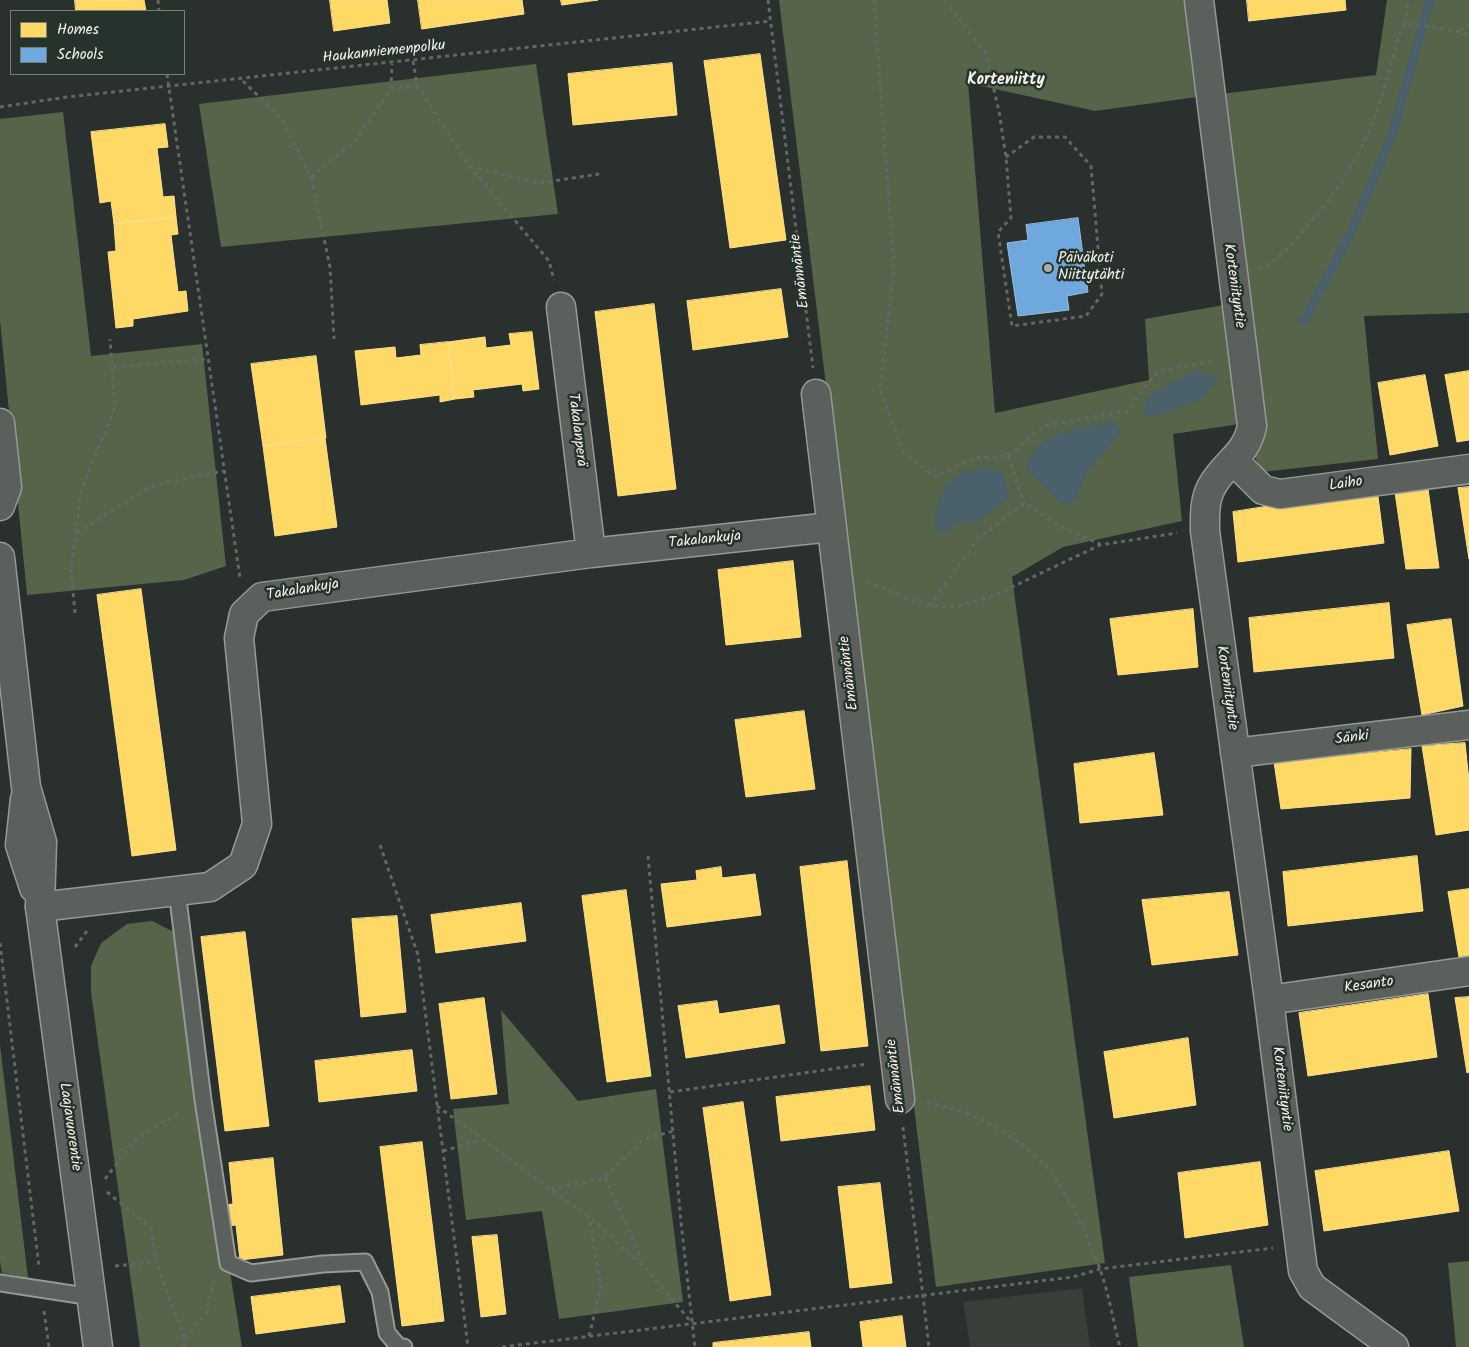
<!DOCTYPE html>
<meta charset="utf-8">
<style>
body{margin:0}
#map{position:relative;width:1469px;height:1347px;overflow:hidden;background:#29302d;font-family:Kalam,sans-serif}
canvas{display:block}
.legend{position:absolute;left:10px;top:10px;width:175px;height:65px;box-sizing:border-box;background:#26332d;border:1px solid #787f78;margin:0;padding:6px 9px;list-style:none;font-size:15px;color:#f4f1e8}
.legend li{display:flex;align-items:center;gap:10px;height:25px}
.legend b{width:25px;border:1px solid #787f78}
</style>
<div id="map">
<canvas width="1469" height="1347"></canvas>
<ul class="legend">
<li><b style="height:14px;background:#ffd966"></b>Homes</li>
<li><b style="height:14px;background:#6fa8dc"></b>Schools</li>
</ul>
</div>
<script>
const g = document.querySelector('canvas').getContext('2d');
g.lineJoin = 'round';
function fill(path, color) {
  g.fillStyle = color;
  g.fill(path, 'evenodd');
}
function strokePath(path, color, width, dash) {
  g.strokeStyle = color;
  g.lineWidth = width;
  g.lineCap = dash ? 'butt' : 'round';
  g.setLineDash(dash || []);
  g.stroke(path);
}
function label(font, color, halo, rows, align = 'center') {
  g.font = font + ' Kalam,sans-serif';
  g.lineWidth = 5;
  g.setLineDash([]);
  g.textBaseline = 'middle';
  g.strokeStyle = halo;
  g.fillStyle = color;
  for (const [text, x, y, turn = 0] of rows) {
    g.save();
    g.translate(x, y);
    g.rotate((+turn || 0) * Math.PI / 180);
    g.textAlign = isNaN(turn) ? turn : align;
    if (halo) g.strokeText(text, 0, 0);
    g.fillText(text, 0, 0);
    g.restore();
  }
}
fill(new Path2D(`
 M1082 1288 1090 1347H970L963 1302Z`), '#383e38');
fill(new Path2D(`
 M779 0H1184L1197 97 1376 75 1387 0H1469V313L1364 316 1378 459 1262 472 1239 424 1173 434 1182 521 1063 547 1012 577 1105 1263 936 1287ZM968 83 1095 111 1197 97 1224 305 1145 319 1149 380 995 413Z
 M536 64 558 214 221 247 199 104Z
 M63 112 91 356 202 344 226 566 184 580 27 595 0 320V119Z
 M152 921 176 933 242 1347H140L91 992V966L101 943 127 924Z
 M501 1010 578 1101 656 1089 683 1302 559 1319 542 1211 466 1220 453 1109 509 1104Z
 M0 1045 28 1278 2 1273 0 1262Z
 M1469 1261V1347H1456L1448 1263Z
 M1231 1265 1244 1347H1138L1129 1277Z`), '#56644a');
fill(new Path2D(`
 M1196 370 1218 378 1215 385 1208 390 1205 397 1158 416 1143 415C1148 389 1152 394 1172 383 1180 379 1187 374 1196 370Z
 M1114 421 1122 432C1102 454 1082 472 1076 502L1063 504 1027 470C1027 431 1086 428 1114 421Z
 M987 467 1002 471 1009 495 1002 505 994 507 985 517 971 523H959L944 534 936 529C932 509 943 481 964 473 972 471 980 470 987 467Z`), '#4a616b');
const homes = new Path2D(`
 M75 0H144L146 11H76Z
 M330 0H387L390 23 334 31Z
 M418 0H522L524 14 422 29Z
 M561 0H598L562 5Z
 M1247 0H1345L1346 10 1249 21Z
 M760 54 786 240 730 248 704 61Z
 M672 63 677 115 573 125 568 74Z
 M165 124 168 147 157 148 163 197 174 196 176 217 114 224 111 201 100 203 91 132Z
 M176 217 178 234 171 235 178 292 186 291 188 311 133 319V326L116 328 108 252 116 251 114 224Z
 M781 289 788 337 693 350 687 301Z
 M654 304 676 489 618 496 595 312Z
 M532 332 539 389 523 391 522 384 473 390 474 397 455 399 448 342 485 337 486 348 511 345 509 334Z
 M448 342 455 399 440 402V395L361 405 355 351 395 347 396 358 421 355 420 345Z
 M316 356 326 438 263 446 251 364Z
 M1469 371V440L1457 442 1445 375Z
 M1425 375 1438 446 1390 455 1378 383Z
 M325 438 337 527 275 536 263 446Z
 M1469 487V559L1458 488Z
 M1377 489 1384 543 1238 562 1233 512Z
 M1428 489 1439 568 1406 569 1395 492Z
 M793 561 801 637 726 645 718 570Z
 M141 589 176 850 132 856 97 595Z
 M1389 603 1394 658 1254 672 1249 618Z
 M1193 609 1198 667 1118 675 1110 619Z
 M1451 619 1463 706 1422 715 1407 625Z
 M804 711 815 789 746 797 735 720Z
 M1465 743 1469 781V830L1436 835 1422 746Z
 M1411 749 1410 798 1281 809 1274 762Z
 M1154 753 1163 815 1080 823 1074 764Z
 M1417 856 1423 911 1288 926 1283 872Z
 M847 861 868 1046 821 1051 800 867Z
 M721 867 722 878 755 874 761 915 667 927 661 884 697 880 696 871Z
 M1469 889V962L1460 963 1448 892Z
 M626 890 651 1076 607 1082 582 896Z
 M1229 892 1238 955 1152 965 1142 900Z
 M521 903 526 941 436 953 431 915Z
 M397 916 406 1012 361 1017 352 919Z
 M245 932 269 1126 225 1131 201 937Z
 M1428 994 1437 1057 1308 1076 1299 1013Z
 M1469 997V1072L1467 1073 1455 998Z
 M484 998 497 1094 451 1099 439 1004Z
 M717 1001 719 1014 779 1005 785 1043 686 1058 678 1006Z
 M1188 1038 1196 1105 1114 1118 1104 1052Z
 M412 1050 417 1091 319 1102 315 1061Z
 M870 1086 875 1130 781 1141 776 1097Z
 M743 1102 771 1295 730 1301 703 1108Z
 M422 1142 444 1321 402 1326 380 1147Z
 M1449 1151 1459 1211 1324 1231 1315 1171Z
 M273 1158 283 1255 240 1260 236 1225 227 1226 225 1205 233 1204 229 1163Z
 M1260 1162 1268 1225 1185 1238 1178 1173Z
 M880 1183 892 1283 850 1288 838 1187Z
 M497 1235 506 1314 481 1317 472 1237Z
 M340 1286 345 1322 256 1334 251 1297Z
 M902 1316 906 1347H863L860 1322Z
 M809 1332 811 1347H713V1343Z`);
fill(homes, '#ffd966');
strokePath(homes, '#fce08d', 1);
const schools = new Path2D(`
 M1078 218 1088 292 1067 296 1069 310 1018 316 1007 243 1028 240 1026 225Z`);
fill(schools, '#6fa8dc');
strokePath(schools, '#97bee0', 1);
strokePath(new Path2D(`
 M1304 321 1351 232 1392 135 1430 0`), '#4a616b', 9);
const lane = new Path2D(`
 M177 891 203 1100 228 1263 251 1273 323 1264 365 1262 380 1292 387 1333 399 1347H404
 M0 1283 92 1297`);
const street = new Path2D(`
 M1199 0 1252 426C1246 456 1225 462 1212 486 1204 500 1205 516 1205 531L1269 1000 1303 1271 1312 1287 1394 1347
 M561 307 591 553
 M816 394 900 1099
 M1234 461 1263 490 1280 494 1469 469
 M1235 753 1469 725
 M40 907 210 887 243 865 257 824 239 638 244 614 262 597 591 553 831 527
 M1269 1000 1469 971`);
const secondary = new Path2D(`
 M0 423 7 487 0 506
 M0 557 26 787 42 842 40 907 98 1347
 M25 799 20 845 34 888`);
strokePath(lane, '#969996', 19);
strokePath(street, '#969996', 31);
strokePath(secondary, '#969996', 31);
strokePath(new Path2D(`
 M158 0 159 11
 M768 0 813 368
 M874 0 894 268 880 389 904 453 935 477 974 458 1008 456 1044 426 1127 411 1158 371 1215 361
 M944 0 985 52 999 111 1006 157 1011 218 998 232 1012 326 1086 316 1102 294 1091 166 1065 137H1034L1006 157
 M1405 24 1408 0
 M1460 30 1469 25
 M413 61 417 85 470 167 549 261 554 280
 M167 74 240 578
 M243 81 282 119 311 177 330 267 334 339
 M391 89 417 85
 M0 107 67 97 771 21
 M470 167 540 183 599 174
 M311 177 354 142 391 89 392 64
 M1259 269C1277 262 1290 246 1302 232 1330 201 1356 165 1371 126 1383 96 1391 65 1399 34L1405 24 1435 27 1469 34
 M113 367 208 359
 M1008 456 1024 503
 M77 533 151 486 224 471
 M867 581 906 598 930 605 955 607 993 596 1100 545 1177 533
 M930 605 978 539 1024 503 1061 527 1100 544
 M75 613 71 569 81 491 115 407 110 339
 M380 845 418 955 468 1347
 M648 856 681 1222 695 1347
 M0 943 39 1267
 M75 947 87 931
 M670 1092 867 1064
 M927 1103C970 1109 1014 1134 1044 1164 1063 1183 1091 1243 1100 1269 1109 1294 1113 1321 1120 1347
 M437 1106 589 1217 646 1269 692 1323
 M903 1127 929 1347
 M443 1151 480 1140
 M605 1178 645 1266
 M105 1179 137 1138 182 1112
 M551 1189 605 1178 642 1140 673 1131
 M107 1192 151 1228 156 1262 185 1340
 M115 1266 156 1262
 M44 1311 49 1347
 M589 1336 601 1288 589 1217
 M184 1347 185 1340 207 1311 214 1278
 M502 1347 1073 1277 1100 1269 1273 1248`), '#646764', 3, [4, 4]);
strokePath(lane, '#5c605c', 15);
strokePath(street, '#5c605c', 28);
strokePath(secondary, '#5c605c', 28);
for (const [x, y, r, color] of [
 [1048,268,5,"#adada7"]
]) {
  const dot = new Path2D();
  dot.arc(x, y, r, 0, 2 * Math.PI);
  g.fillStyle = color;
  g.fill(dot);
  strokePath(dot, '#26332d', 2);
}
label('15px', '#f4f1e8', '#26332d', [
 ["Haukanniemenpolku",384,53,-6],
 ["Emännäntie",801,271,-97],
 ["Korteniityntie",1233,286,82],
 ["Takalanperä",576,430,83],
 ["Laiho",1346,485,-8],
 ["Takalankuja",705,541,-6],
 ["Takalankuja",303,591,-9],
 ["Emännäntie",850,673,-97],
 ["Korteniityntie",1226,688,82],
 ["Sänki",1352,739,-7],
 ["Kesanto",1369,986,-8],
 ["Emännäntie",897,1076,-97],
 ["Korteniityntie",1281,1089,83],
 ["Laajavuorentie",69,1127,82]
]);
label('15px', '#f4f1e8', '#26332d', [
 ["Päiväkoti",1058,259],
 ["Niittytähti",1058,276]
], 'left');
label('bold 16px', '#f4f1e8', '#26332d', [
 ["Korteniitty",1006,81]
]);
</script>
